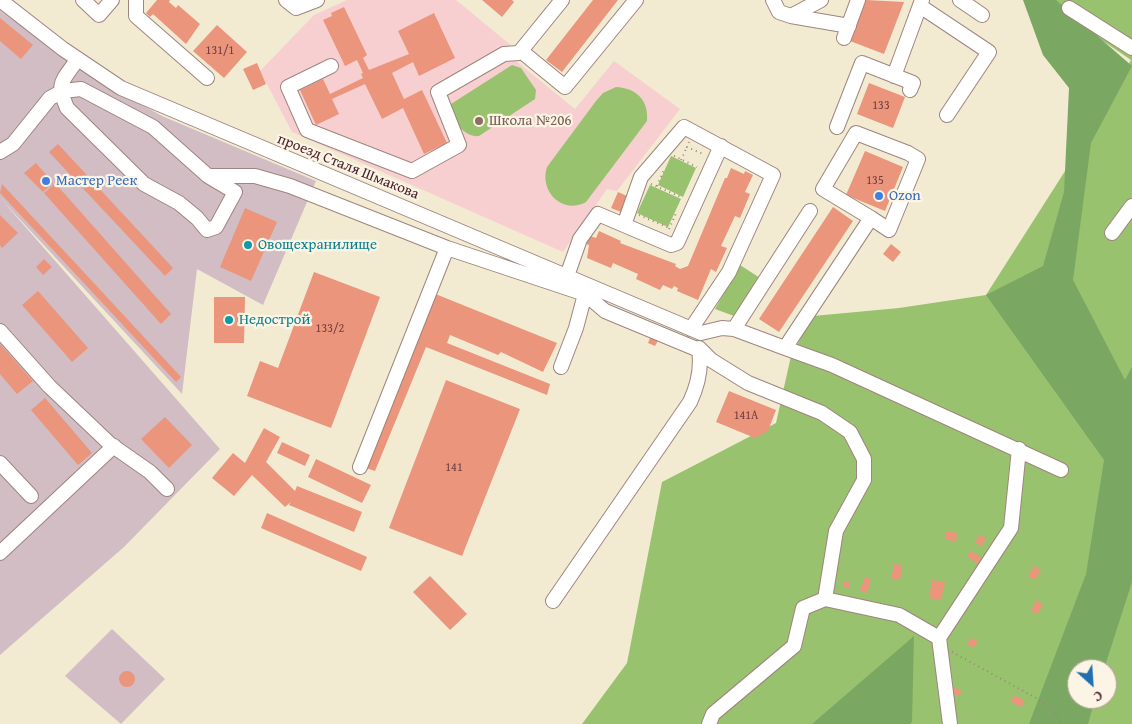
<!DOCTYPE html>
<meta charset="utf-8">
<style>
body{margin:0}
#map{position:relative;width:1132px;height:724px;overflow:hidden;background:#f2ebd2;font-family:"Gentium Book Plus",serif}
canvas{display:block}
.north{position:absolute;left:1067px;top:659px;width:50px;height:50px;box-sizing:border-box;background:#fcf5e5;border:1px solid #b59f9b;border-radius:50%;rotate:154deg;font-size:14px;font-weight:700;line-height:20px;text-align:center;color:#4a1f2b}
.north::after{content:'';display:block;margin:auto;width:18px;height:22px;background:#1f6fb2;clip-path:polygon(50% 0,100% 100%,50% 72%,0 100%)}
</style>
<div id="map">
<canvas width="1132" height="724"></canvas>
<div class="north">С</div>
</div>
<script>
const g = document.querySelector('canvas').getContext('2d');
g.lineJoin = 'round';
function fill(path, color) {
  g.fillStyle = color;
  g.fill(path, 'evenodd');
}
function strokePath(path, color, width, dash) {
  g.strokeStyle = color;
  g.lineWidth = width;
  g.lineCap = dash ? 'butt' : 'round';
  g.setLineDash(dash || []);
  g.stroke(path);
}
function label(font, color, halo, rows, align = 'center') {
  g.font = font + ' "Gentium Book Plus",serif';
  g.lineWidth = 4.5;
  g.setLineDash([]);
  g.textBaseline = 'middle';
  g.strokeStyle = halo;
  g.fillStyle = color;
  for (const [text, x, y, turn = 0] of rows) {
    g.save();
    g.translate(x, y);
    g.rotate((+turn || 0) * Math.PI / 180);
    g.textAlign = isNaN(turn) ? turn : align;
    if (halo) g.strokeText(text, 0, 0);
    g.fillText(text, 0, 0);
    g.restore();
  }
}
fill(new Path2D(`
 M347 0H456L513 47 516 61 575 109 614 61 680 109 617 191 607 189 563 252 292 132 260 71 314 15Z`), '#f7cfd0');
fill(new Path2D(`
 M0 11 90 76 162 116 316 181 263 305 197 269 182 394 1 199 220 449 124 547 0 655Z
 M112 629 165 679 121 724 65 676Z`), '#d2bdc5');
fill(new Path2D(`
 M1043 0H1132V724H582L627 663 662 482 776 423 791 356 813 316 899 308 986 295 1074 157 1131 60ZM1077 669H1107V699H1077Z
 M512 65 521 68 536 90 535 99 479 136C464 138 449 118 451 104Z
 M616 87C636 88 649 100 647 121L586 202C562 215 539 191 547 167L596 101 603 93Z
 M671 156 696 168 683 197 658 185Z
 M650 185 681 199 668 227 637 213Z
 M740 265 760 278 734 316 715 309Z`), '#99c26f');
fill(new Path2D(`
 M1023 0H1056L1132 66 1091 143 1073 280 1125 380 1132 367V582L1104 669H1077V699H1095L1088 724H1029L1086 574 1104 460 986 295 1043 266 1064 192 1069 88 1043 55Z
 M914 636 912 722 910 724H812Z`), '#7aa862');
fill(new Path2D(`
 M157 0H170L169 2 176 8 178 5 200 24 186 44 153 14 150 17 146 13Z
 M482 0H512L514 2 502 17Z
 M593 0H618L562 72 546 60Z
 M866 0 904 2 884 54 850 41Z
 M344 7 367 55 363 58 369 70 409 54 398 31 434 13 455 58 419 76 413 62 392 73 404 99 422 90 447 143 424 154 403 108 382 119 365 84 332 99 339 114 316 125 300 90 323 79 330 94 363 78 361 74 363 73 357 60 345 66 323 20 332 16 331 13Z
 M0 18 33 45 21 59 0 41Z
 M217 25 247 52 224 78 193 51Z
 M257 63 266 84 253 90 243 69Z
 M869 83 905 97 893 128 857 114Z
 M58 144 173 268 165 276 49 152Z
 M865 151 903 167 885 211 846 195Z
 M36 163 53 183 43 192 24 173Z
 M731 168 744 174 745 171 753 175 745 192 750 194 740 218 735 216 721 246 727 248 716 272 711 269 698 300 677 291 678 288 674 286 672 289 663 285 660 290 636 279 638 274 613 263 611 268 587 258 589 245 586 244 590 236 596 238 599 231 621 241 620 243 676 264 675 266 680 269 688 266 725 178H727Z
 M55 183 171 314 161 324 44 193Z
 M2 184 181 377 176 382 0 193Z
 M618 192 627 196 621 212 611 208Z
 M833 207 853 221 779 332 759 319Z
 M245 208 277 222 251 281 220 267Z
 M0 215 18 233 2 248 0 245Z
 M891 244 901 252 893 262 883 254Z
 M44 259 52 267 43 275 36 267Z
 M314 272 380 297 331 428 247 396 260 361 278 368Z
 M38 291 88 348 72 362 22 305Z
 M433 293 557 343 543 372 501 352 498 355 450 335 447 343 550 384 547 395 426 347 375 471 366 468Z
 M214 297H245L244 343H214Z
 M652 333 660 337 655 346 648 343Z
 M0 344 33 381 17 394 0 374Z
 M446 380 520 409 462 556 389 528Z
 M729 391 776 410 768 431 755 438 716 422Z
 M45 398 92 453 78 465 31 410Z
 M165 417 192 445 169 468 141 439Z
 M264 428 280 437 266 462 295 491 297 486 362 512 354 532 289 505 291 502 285 507 252 475 234 496 212 478 233 453 245 463Z
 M282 442 310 455 305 466 277 453Z
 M316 459 371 485 362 503 308 477Z
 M267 513 367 557 361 571 261 528Z
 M946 531 957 533 956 542 945 539Z
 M979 535 986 538 982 546 975 543Z
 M971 551 982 558 978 564 967 556Z
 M894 564 902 565 900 580 891 579Z
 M1034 566 1041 570 1035 580 1028 576Z
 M430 576 467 614 450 630 413 592Z
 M865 577 871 579 867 593 860 591Z
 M932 580 945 582 941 600 929 598Z
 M843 581H849L850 588H843Z
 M1036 600 1043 604 1038 614 1031 611Z
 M972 638 978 641 973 648 967 644Z
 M119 679a8 8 0 1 1 16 0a8 8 0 1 1-16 0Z
 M954 687 962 691 959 696 951 692Z
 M1014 695 1025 701 1021 707 1011 702Z`), '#ea957c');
const minor = new Path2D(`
 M0 0 63 49 121 88 701 333 722 328 734 329 785 348 871 218 823 189 856 133 908 153 918 159 889 230 871 218
 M83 0 99 15 112 0
 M136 0V16L207 78
 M286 0 296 8 317 0
 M773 0 779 12 791 16 821 0
 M960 0 982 15
 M920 6 989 52 947 115
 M1069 8 1132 48
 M791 16 849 26
 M844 38 858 0
 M521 51 565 87 636 0
 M77 60C62 82 56 82 67 108L144 184 179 203 197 218 207 230 216 227 235 192 208 176
 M331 66 288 87 307 130 412 171 459 145 438 92 504 54 519 53 562 0
 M894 76 922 0
 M837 127 862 63 913 83 910 90
 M0 152 13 144 50 98 63 91 81 89 153 127 208 176H255L290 186 447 248 585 294 605 311 699 350C702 369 698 385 690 402L553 601
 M624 225 641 177 684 127 773 175 729 272 691 329
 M1112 233 1132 206
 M567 276 580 239 598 214 671 245 677 243 721 146
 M734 329 810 211
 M0 331 49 386 110 444 150 472 167 489
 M699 348 711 360 748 383 822 413 850 432 864 459V480L836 531 825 599
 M785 348 832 365 1061 470
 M561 367 576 328 585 294
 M0 463 31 496
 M360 467 447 248
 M0 553 114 446
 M709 724 713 714 794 646 803 608 825 599 899 615 939 638
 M950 724 939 638 1011 528 1019 449`);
strokePath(minor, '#9e857e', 16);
strokePath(new Path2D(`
 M689 142 687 147 703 154
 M674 156 697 167
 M681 160 687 147
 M651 184 683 198
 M657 186 664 170
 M639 215 669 228
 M669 229 677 211
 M952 652 1036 698 1053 709 1061 724`), '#9e857e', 2, [1, 4]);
strokePath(minor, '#fff', 14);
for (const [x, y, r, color] of [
 [479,121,5,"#8d6e63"],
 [46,181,5,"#3f7fe0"],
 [879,196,5,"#3f7fe0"],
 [248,245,5,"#0f9aa8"],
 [229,320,5,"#0f9aa8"]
]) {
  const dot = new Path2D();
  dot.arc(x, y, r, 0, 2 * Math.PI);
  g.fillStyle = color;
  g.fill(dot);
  strokePath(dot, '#fcf5e5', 2);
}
label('12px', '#723c3f', null, [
 ["131/1",220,51],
 ["133",881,106],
 ["135",875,181],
 ["133/2",330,329],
 ["141А",746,416],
 ["141",454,468]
]);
label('15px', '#785e54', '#fcf5e5', [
 ["Школа №206",489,121]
], 'left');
label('15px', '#4a1f2b', '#fcf5e5', [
 ["проезд Сталя Шмакова",348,167,22]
]);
label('15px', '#366cbe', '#fcf5e5', [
 ["Мастер Реек",56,181],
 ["Ozon",889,196]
], 'left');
label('15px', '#0d838f', '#fcf5e5', [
 ["Овощехранилище",258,245],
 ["Недострой",239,320]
], 'left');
</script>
